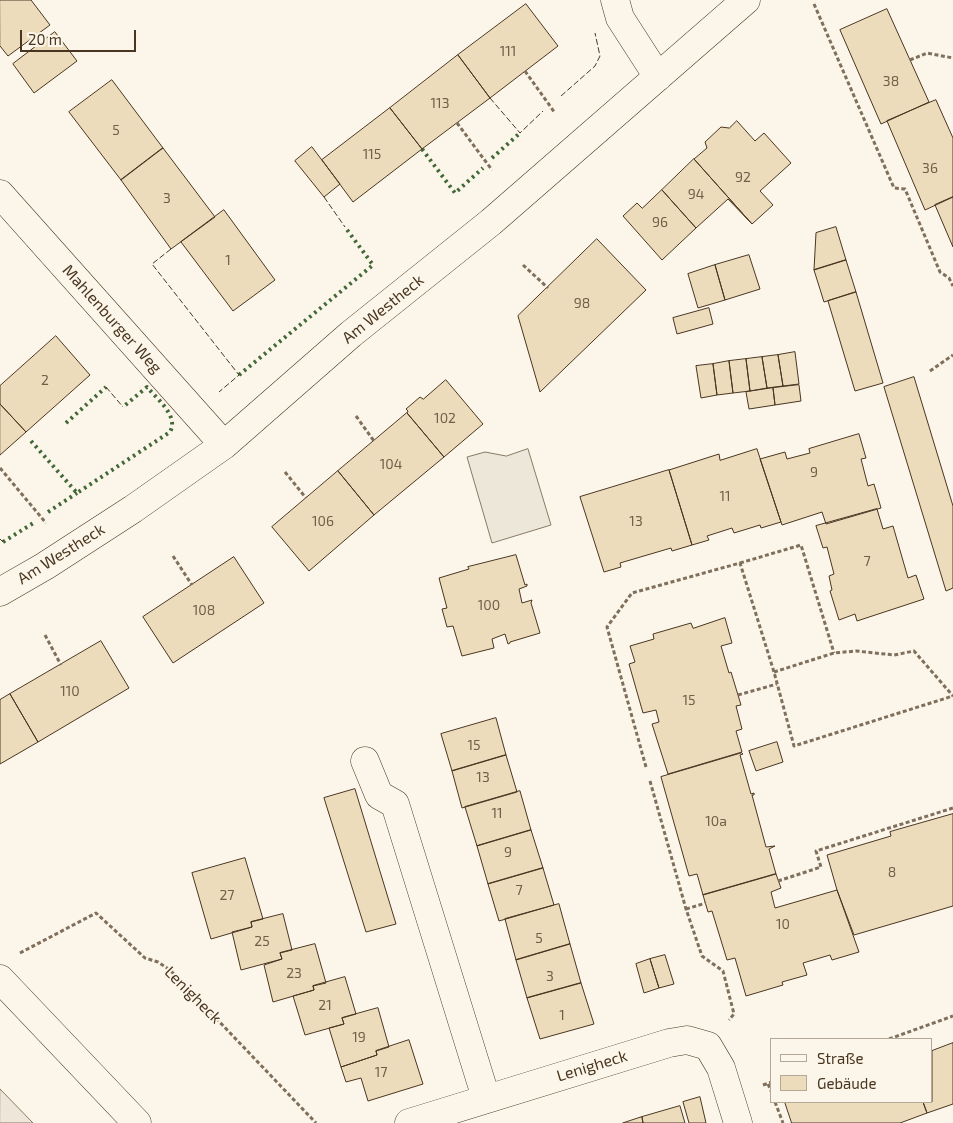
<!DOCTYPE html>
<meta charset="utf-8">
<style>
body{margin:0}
#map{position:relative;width:953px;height:1123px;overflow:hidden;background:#fbf6e9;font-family:"Exo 2",sans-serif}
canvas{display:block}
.legend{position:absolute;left:770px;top:1038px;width:162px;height:65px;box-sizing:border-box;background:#fbf6e9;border:1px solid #b4a999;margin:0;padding:6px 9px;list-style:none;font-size:15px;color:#4a3520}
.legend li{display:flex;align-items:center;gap:10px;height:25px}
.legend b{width:25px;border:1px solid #b4a999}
.scale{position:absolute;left:20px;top:30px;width:116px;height:22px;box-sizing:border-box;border:2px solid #4a3520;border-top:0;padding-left:6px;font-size:15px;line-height:18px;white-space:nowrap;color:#4a3520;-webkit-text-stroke:4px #fbf6e9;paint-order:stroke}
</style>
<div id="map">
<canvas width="953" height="1123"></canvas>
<ul class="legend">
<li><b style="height:6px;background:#fbf6e9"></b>Straße</li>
<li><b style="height:14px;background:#ecdcbc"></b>Gebäude</li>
</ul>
<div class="scale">20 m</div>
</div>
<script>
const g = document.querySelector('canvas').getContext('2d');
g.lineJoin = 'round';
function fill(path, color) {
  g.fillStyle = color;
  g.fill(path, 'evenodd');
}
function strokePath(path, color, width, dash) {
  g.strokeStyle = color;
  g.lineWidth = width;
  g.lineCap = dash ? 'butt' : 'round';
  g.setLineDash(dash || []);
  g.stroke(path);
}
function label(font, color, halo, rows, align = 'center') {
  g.font = font + ' "Exo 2",sans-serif';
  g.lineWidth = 4;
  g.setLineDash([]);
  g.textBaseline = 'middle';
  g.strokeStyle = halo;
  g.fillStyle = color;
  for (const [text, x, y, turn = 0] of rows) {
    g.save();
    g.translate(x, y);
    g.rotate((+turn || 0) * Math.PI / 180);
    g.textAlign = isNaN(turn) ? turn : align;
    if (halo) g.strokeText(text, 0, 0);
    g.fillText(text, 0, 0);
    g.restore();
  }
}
const green = new Path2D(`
 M0 1089 33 1123H0Z`);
fill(green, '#ede6d9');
strokePath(green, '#887966', 1);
const parking = new Path2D(`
 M528 449 551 525 492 543 467 457 485 452 506 456Z`);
fill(parking, '#ede7d9');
strokePath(parking, '#887966', 1);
const building = new Path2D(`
 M0 0H31L50 25 8 56 0 46Z
 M526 4 558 46 490 98 458 55Z
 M887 9 929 102 881 124 840 30Z
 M55 32 77 61 34 93 13 64Z
 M458 55 490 98 422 149 390 108Z
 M112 80 163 148 121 180 69 112Z
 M936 100 953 138V197L925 210 887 121Z
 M390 108 422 149 353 202 322 160Z
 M737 121 755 141 764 133 791 163 760 191 773 205 752 224 694 159 707 148 705 142 721 127 729 128Z
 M312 147 340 184 324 197 295 161Z
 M163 148 215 217 171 249 121 180Z
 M694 159 752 224 728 199 696 228 662 190Z
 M662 190 696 228 662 260 623 216 637 203 642 208Z
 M953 197V247L935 205Z
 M224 210 275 280 233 311 181 242Z
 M836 227 846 260 814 270 816 233Z
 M597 239 646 290 540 392 518 316Z
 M749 255 760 289 725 300 715 265Z
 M846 260 856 292 824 302 814 270Z
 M715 265 725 300 698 308 688 274Z
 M856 292 883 383 855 391 828 301Z
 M709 308 713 324 677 334 673 318Z
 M56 336 90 375 26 432 0 404V386Z
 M795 352 799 384 783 386 778 355Z
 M778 355 783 386 767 388 762 357Z
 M762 357 767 388 750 391 746 359Z
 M746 359 750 391 733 393 729 361Z
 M729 361 733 393 717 395 713 364Z
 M713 364 717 395 701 398 696 366Z
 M914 377 953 506V588L946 591 884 387Z
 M446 380 483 424 444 457 407 413 408 411 406 409 420 397 423 399Z
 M799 385 801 401 775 405 773 388Z
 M773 388 775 405 749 409 746 392Z
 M0 404 26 432 0 455Z
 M407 413 444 457 374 515 338 471Z
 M859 434 866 458 861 459 868 486 874 484 881 508 826 524 822 512 782 525 760 459 785 452 787 459 810 453 809 449Z
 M757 449 781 522 761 528 760 525 734 533 732 528 707 536 709 540 692 545 669 470 719 454 720 460Z
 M669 470 692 545 672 551 671 548 620 563 621 567 604 572 580 497Z
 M338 471 374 515 309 571 272 527Z
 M877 509 883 529 893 526 908 578 916 575 924 599 857 621 855 614 839 620 830 591 832 590 829 576 834 574 827 547 823 548 816 526Z
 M516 555 525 585 527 584V586L519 589 522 603 532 600 531 603 540 633 510 642V643L508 644 505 634 492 639 494 648 462 656 453 626 447 627 442 609 447 608 439 578 469 569 468 567Z
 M234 557 264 603 173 663 143 617Z
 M725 618 732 643 721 646 729 673 731 672 741 705 736 706 742 729 736 731 742 752 668 774 652 724 659 722 656 710 643 713 629 664 635 662 630 646 654 639 653 634 691 623 693 628Z
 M101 641 129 688 38 742 10 694Z
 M10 694 38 742 0 764V700Z
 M496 718 506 755 452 771 441 734Z
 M777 742 783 762 756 771 749 751Z
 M742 753 743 754 740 755 751 794 754 793V795H752L766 847 775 846 769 849 776 874 703 895 697 874 689 876 661 777Z
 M506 755 517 792 462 808 452 771Z
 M355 789 396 924 366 932 324 798Z
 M520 791 531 830 477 846 465 807Z
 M953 814V906L854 935 837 890 827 855 891 836 890 832Z
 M531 830 543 868 488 884 477 846Z
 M245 858 263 919 251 922 252 927 211 939 192 873Z
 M543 868 554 905 499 921 488 884Z
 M776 874 781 888 771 892 775 908 837 890 859 952 832 960 830 955 803 963 807 975 782 982 783 985 746 996 735 958 727 960 712 911 708 912 703 895Z
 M559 904 570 944 516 960 505 919Z
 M283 914 292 950 280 953 282 959 241 970 232 932 252 927 251 922Z
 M315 944 326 983 313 986 314 990 273 1002 264 965 282 959 280 953Z
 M570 944 581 983 527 998 516 960Z
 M665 955 674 984 659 988 650 959Z
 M650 959 659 988 644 993 636 964Z
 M345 977 356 1014 342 1018 344 1024 305 1035 293 996 314 990 313 986Z
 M581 983 594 1024 540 1039 527 998Z
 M378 1008 389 1047 376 1051 377 1055 341 1067 329 1028 344 1024 342 1018Z
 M409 1040 423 1084 368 1101 361 1078 346 1082 341 1067 377 1055 376 1051Z
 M953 1043V1104L927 1113 923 1102H932V1051Z
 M700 1097 706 1123H689L683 1102Z
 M785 1102H923L927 1113 900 1123H792Z
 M680 1106 685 1123H643L642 1117Z
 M642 1117 643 1123H623Z`);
fill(building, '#ecdcbc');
strokePath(building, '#4a3520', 1);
const minor = new Path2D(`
 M615 0 620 18 658 77
 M0 194 224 445
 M0 592 45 566 133 509 224 445 351 334 491 222 746 0
 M365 761 379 795 395 804 486 1098
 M409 1123 669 1043 687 1040 708 1046 721 1068 738 1123`);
const secondary = new Path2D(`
 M0 979 137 1123`);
strokePath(minor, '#4a3520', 29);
strokePath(secondary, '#4a3520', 29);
strokePath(new Path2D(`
 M814 4 894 188 905 189 940 272 949 278 953 286
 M910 60 927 53 953 58
 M525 71 555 113
 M457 123 492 170
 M523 265 548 288
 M930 371 953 355
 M356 416 374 441
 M0 468 46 523
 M285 472 306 498
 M173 556 192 585
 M740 563 801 545 834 653
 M45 635 61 665
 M774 672 834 653 856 651 894 655 914 651 953 696
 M738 695 777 684
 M646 767 607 627 632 593 740 563 774 672 794 746 953 696
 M650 781 686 909 702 956 723 971 734 1014 729 1020
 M778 881 821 867 816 851 953 808
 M686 909 706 903
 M20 953 96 913 145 958 158 962 170 970 316 1123
 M889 1039 953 1016
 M768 1084 772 1093
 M763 1085 772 1082
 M775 1102 783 1123`), '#7f6f5c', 3, [4, 2.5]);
strokePath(minor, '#fbf6e9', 28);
strokePath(secondary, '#fbf6e9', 28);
strokePath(new Path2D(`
 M422 149 455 193 483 168
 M492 158 520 133
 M239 375 373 265 345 227
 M66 423 106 387
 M31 441 77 493 170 432C179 416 157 399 147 387L123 407
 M48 512 77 493
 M3 542 35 522`), '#436837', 4, [2.5, 4]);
strokePath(new Path2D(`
 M561 96 595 66 600 56 595 33
 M490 98 520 133 543 111
 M324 197 345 227
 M171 249 152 264 239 375 219 392
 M106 387 123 407
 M0 539 3 542`), '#4a3520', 1, [6, 2.5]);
label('14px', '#725f47', null, [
 ["111",508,51],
 ["38",891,81],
 ["113",440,103],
 ["5",116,130],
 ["115",372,154],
 ["36",930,168],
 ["92",743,177],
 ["94",696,194],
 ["3",167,198],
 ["96",660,222],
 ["1",228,260],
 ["98",582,303],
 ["2",45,380],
 ["102",445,418],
 ["104",391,464],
 ["9",814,472],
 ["11",725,496],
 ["106",323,521],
 ["13",636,521],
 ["7",867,561],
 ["100",489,605],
 ["108",204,610],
 ["110",70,691],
 ["15",689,700],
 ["15",474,745],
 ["13",483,777],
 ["11",497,813],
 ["10a",716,821],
 ["9",508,852],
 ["8",892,872],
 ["7",519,890],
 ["27",227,895],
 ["10",783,924],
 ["5",539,938],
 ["25",262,941],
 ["23",294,973],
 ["3",550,976],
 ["21",325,1005],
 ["1",562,1015],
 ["19",359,1037],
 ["17",381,1072]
]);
label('16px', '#4a3520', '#fbf6e9', [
 ["Am Westheck",383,309,-39],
 ["Mahlenburger Weg",112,319,48],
 ["Am Westheck",61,554,-32],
 ["Lenigheck",193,995,45],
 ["Lenigheck",592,1066,-17]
]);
</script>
